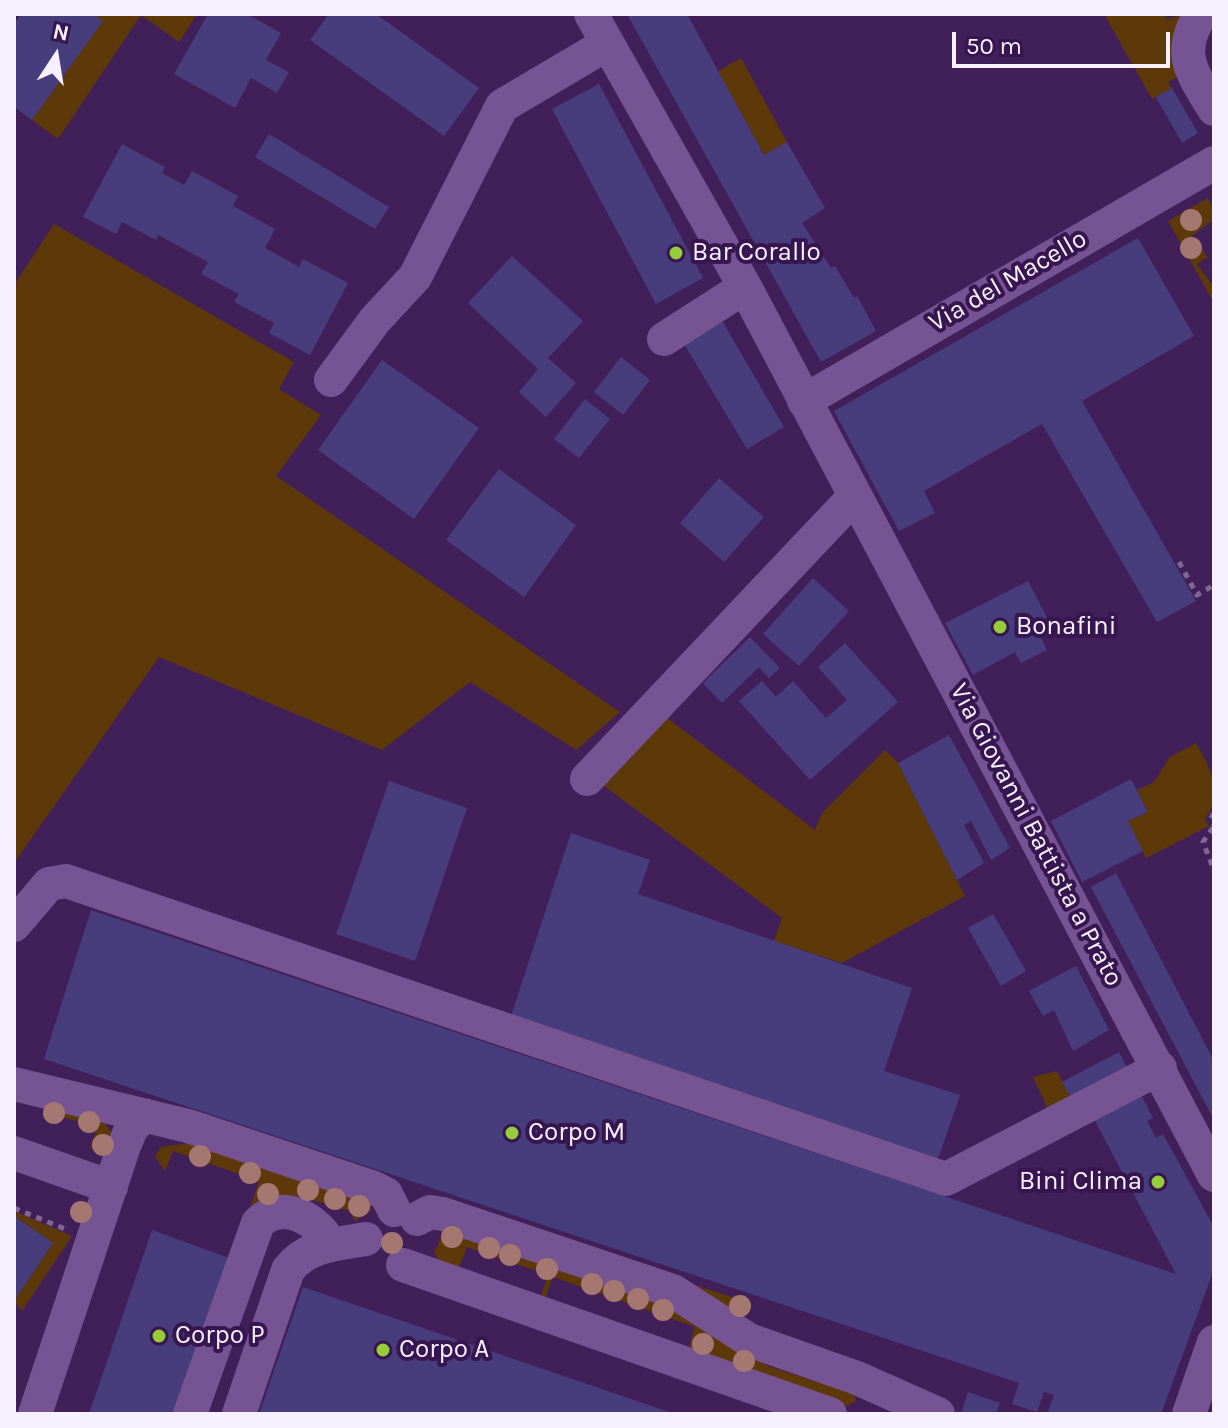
<!DOCTYPE html>
<style>
body{margin:0}
#map{position:relative;width:1228px;height:1428px;overflow:hidden;background:#41205a;font-family:Karla,sans-serif}
canvas{display:block}
.frame{position:absolute;inset:0;border:16px solid #f7f0ff;pointer-events:none}
.north{position:absolute;left:16px;top:16px;width:80px;height:80px;-webkit-text-stroke:6px #37164f;paint-order:stroke;rotate:12deg;font-size:22px;font-weight:700;line-height:32px;text-align:center;color:#f7f0ff}
.north::after{content:'';display:block;margin:auto;width:28px;height:36px;background:#f7f0ff;clip-path:polygon(50% 0,100% 100%,50% 72%,0 100%)}
.scale{position:absolute;left:952px;top:32px;width:218px;height:36px;box-sizing:border-box;border:4px solid #f7f0ff;border-top:0;padding-left:10px;font-size:24px;line-height:28px;white-space:nowrap;color:#f7f0ff;-webkit-text-stroke:6px #37164f;paint-order:stroke}
</style>
<div id="map">
<canvas width="1228" height="1428"></canvas>
<div class="frame"></div>
<div class="north">N</div>
<div class="scale">50 m</div>
</div>
<script>
const g = document.querySelector('canvas').getContext('2d');
g.lineJoin = 'round';
function fill(path, color) {
  g.fillStyle = color;
  g.fill(path, 'evenodd');
}
function strokePath(path, color, width, dash) {
  g.strokeStyle = color;
  g.lineWidth = width;
  g.lineCap = dash ? 'butt' : 'round';
  g.setLineDash(dash || []);
  g.stroke(path);
}
function label(font, color, halo, rows, align = 'center') {
  g.font = font + ' Karla,sans-serif';
  g.lineWidth = 8;
  g.setLineDash([]);
  g.textBaseline = 'middle';
  g.strokeStyle = halo;
  g.fillStyle = color;
  for (const [text, x, y, turn = 0] of rows) {
    g.save();
    g.translate(x, y);
    g.rotate((+turn || 0) * Math.PI / 180);
    g.textAlign = isNaN(turn) ? turn : align;
    if (halo) g.strokeText(text, 0, 0);
    g.fillText(text, 0, 0);
    g.restore();
  }
}
fill(new Path2D(`
 M93 14H197L179 42 141 15 58 139 32 120 102 21Z
 M1104 14H1163L1167 19 1184 14 1179 76 1168 82 1172 88 1152 99Z
 M741 58 787 142 764 155 718 71Z
 M1207 198 1214 209V219L1192 236 1208 257 1197 264 1214 287V303L1168 221Z
 M54 224 294 362 279 389 321 415 276 476 620 712 576 750 470 682 382 750 159 657 14 863V285Z
 M666 717 815 830 822 813 885 750 898 763 965 896 842 963 774 941 782 918 603 785Z
 M1196 743C1210 768 1224 792 1205 819L1209 826 1146 858 1128 821 1148 812 1137 790 1154 782 1170 757Z
 M1057 1071 1072 1100 1047 1107 1033 1077Z
 M46 1108 103 1121 114 1135 107 1151 90 1148 98 1126 44 1113Z
 M190 1143 372 1204 370 1211 355 1221 350 1211 299 1196 244 1226 259 1181 173 1151 165 1171 155 1157 161 1147Z
 M14 1211 72 1236 22 1311 14 1301 53 1243 14 1216Z
 M444 1231 656 1297 768 1366 854 1394 856 1401 848 1406 688 1350 695 1327 553 1277 545 1298 541 1296 548 1275 467 1247 459 1268 440 1261 434 1253Z
 M688 1283 751 1303 746 1316 743 1317Z`), '#5d390a');
fill(new Path2D(`
 M21 14H93L103 21 32 120 14 107V25Z
 M208 14H247L281 33 266 60 289 72 277 93 251 78 235 108 174 74Z
 M329 14H376L479 88 444 136 310 40Z
 M627 14H687L764 155 787 142 825 208 802 223 831 268 835 266 854 298 857 296 876 331 821 362Z
 M599 84 703 278 656 304 552 109Z
 M1172 88 1198 133 1182 143 1156 97Z
 M269 134 389 207 375 229 255 157Z
 M122 144 165 167 162 173 184 185 192 171 238 196 233 206 275 229 265 248 299 267 303 259 348 283 310 355 269 333 274 323 234 302 239 294 201 274 208 262 158 235 156 240 122 222 116 234 83 217Z
 M1138 238 1194 336 1082 401 1196 601 1157 622 1042 424 924 491 935 513 899 531 834 411Z
 M512 256 583 321 548 358 576 383 546 417 519 392 538 369 468 303Z
 M721 319 784 427 747 449 683 342Z
 M621 357 650 380 623 415 594 392Z
 M382 360 479 428 414 519 318 450Z
 M585 399 610 419 579 458 554 439Z
 M499 469 576 525 524 597 446 540Z
 M719 478 764 517 724 562 680 523Z
 M813 578 849 611 799 666 763 634Z
 M1028 581 1054 631 1041 638 1047 650 1021 663 1015 652 973 675 945 623Z
 M750 637 780 668 769 678 759 667 722 703 703 683Z
 M845 643 898 702 810 780 739 701 762 681 776 697 793 681 826 718 847 700 818 667Z
 M949 735 1010 848 991 860 971 821 964 825 984 863 957 880 898 763Z
 M1131 779 1148 812 1128 821 1143 851 1082 882 1051 821Z
 M389 781 467 808 415 961 336 934Z
 M571 833 650 860 638 894 912 988 884 1071 960 1095 937 1162 510 1019Z
 M1116 873 1214 1061V1120L1091 887Z
 M91 910 1176 1274 1083 1098 1074 1102 1062 1082 1119 1052 1153 1118 1147 1121 1156 1138 1163 1134 1214 1227V1269L1161 1414H1047L1054 1395 1044 1392 1037 1412 1012 1404 1019 1383 44 1059Z
 M993 914 1026 971 1001 986 968 928Z
 M1076 966 1109 1030 1073 1051 1054 1010 1043 1016 1029 991Z
 M14 1216 53 1243 14 1301Z
 M152 1230 229 1258 175 1414H89Z
 M303 1287 672 1413V1414H259Z
 M968 1392 1000 1403 996 1414H961Z`), '#473d7c');
strokePath(new Path2D(`
 M1179 562 1197 595 1214 585
 M1214 813 1210 820 1214 824
 M1212 865 1203 842 1214 826
 M14 1208 65 1229`), '#806793', 5, [6, 6]);
strokePath(new Path2D(`
 M591 14 745 287 1214 1175
 M1201 14C1175 54 1193 74 1214 109
 M664 339 745 287
 M331 380 375 320 415 277 502 106 607 44
 M804 401 1214 163
 M587 779 855 496
 M14 925 49 884 66 881 946 1179 1160 1068
 M14 1084 188 1126 374 1188 386 1194 394 1210
 M14 1153 111 1187
 M417 1219 430 1212 443 1214 673 1291 749 1340 857 1378 938 1414
 M403 1265 830 1414
 M35 1414 124 1146 131 1129 144 1115
 M190 1414 258 1223C280 1202 306 1214 323 1233L317 1248
 M239 1414 288 1270C307 1245 337 1244 366 1239
 M1189 1414 1214 1342`), '#765493', 34);
g.fillStyle = '#a57771';
for (const [x, y] of [
 [1191,220],
 [1191,248],
 [54,1113],
 [89,1122],
 [103,1145],
 [200,1156],
 [250,1173],
 [308,1190],
 [268,1194],
 [335,1199],
 [359,1206],
 [81,1212],
 [452,1237],
 [392,1243],
 [489,1248],
 [510,1255],
 [547,1269],
 [592,1284],
 [614,1291],
 [638,1299],
 [740,1306],
 [663,1310],
 [703,1344],
 [744,1361]
]) {
  g.beginPath();
  g.arc(x, y, 11, 0, 2 * Math.PI);
  g.fill();
}
for (const [x, y, r, color] of [
 [676,253,8,"#96cc39"],
 [1000,627,8,"#96cc39"],
 [512,1133,8,"#96cc39"],
 [1158,1182,8,"#96cc39"],
 [159,1336,8,"#96cc39"],
 [383,1350,8,"#96cc39"]
]) {
  const dot = new Path2D();
  dot.arc(x, y, r, 0, 2 * Math.PI);
  g.fillStyle = color;
  g.fill(dot);
  strokePath(dot, '#37164f', 3);
}
label('26px', '#f7f0ff', '#37164f', [
 ["Bar Corallo",692,253],
 ["Bonafini",1016,627],
 ["Corpo M",528,1133],
 ["Bini Clima",1142,1182,"right"],
 ["Corpo P",175,1336],
 ["Corpo A",399,1350]
], 'left');
label('26px', '#f7f0ff', '#37164f', [
 ["Via del Macello",1008,281,-30],
 ["Via Giovanni Battista a Prato",1036,835,62]
]);
</script>
